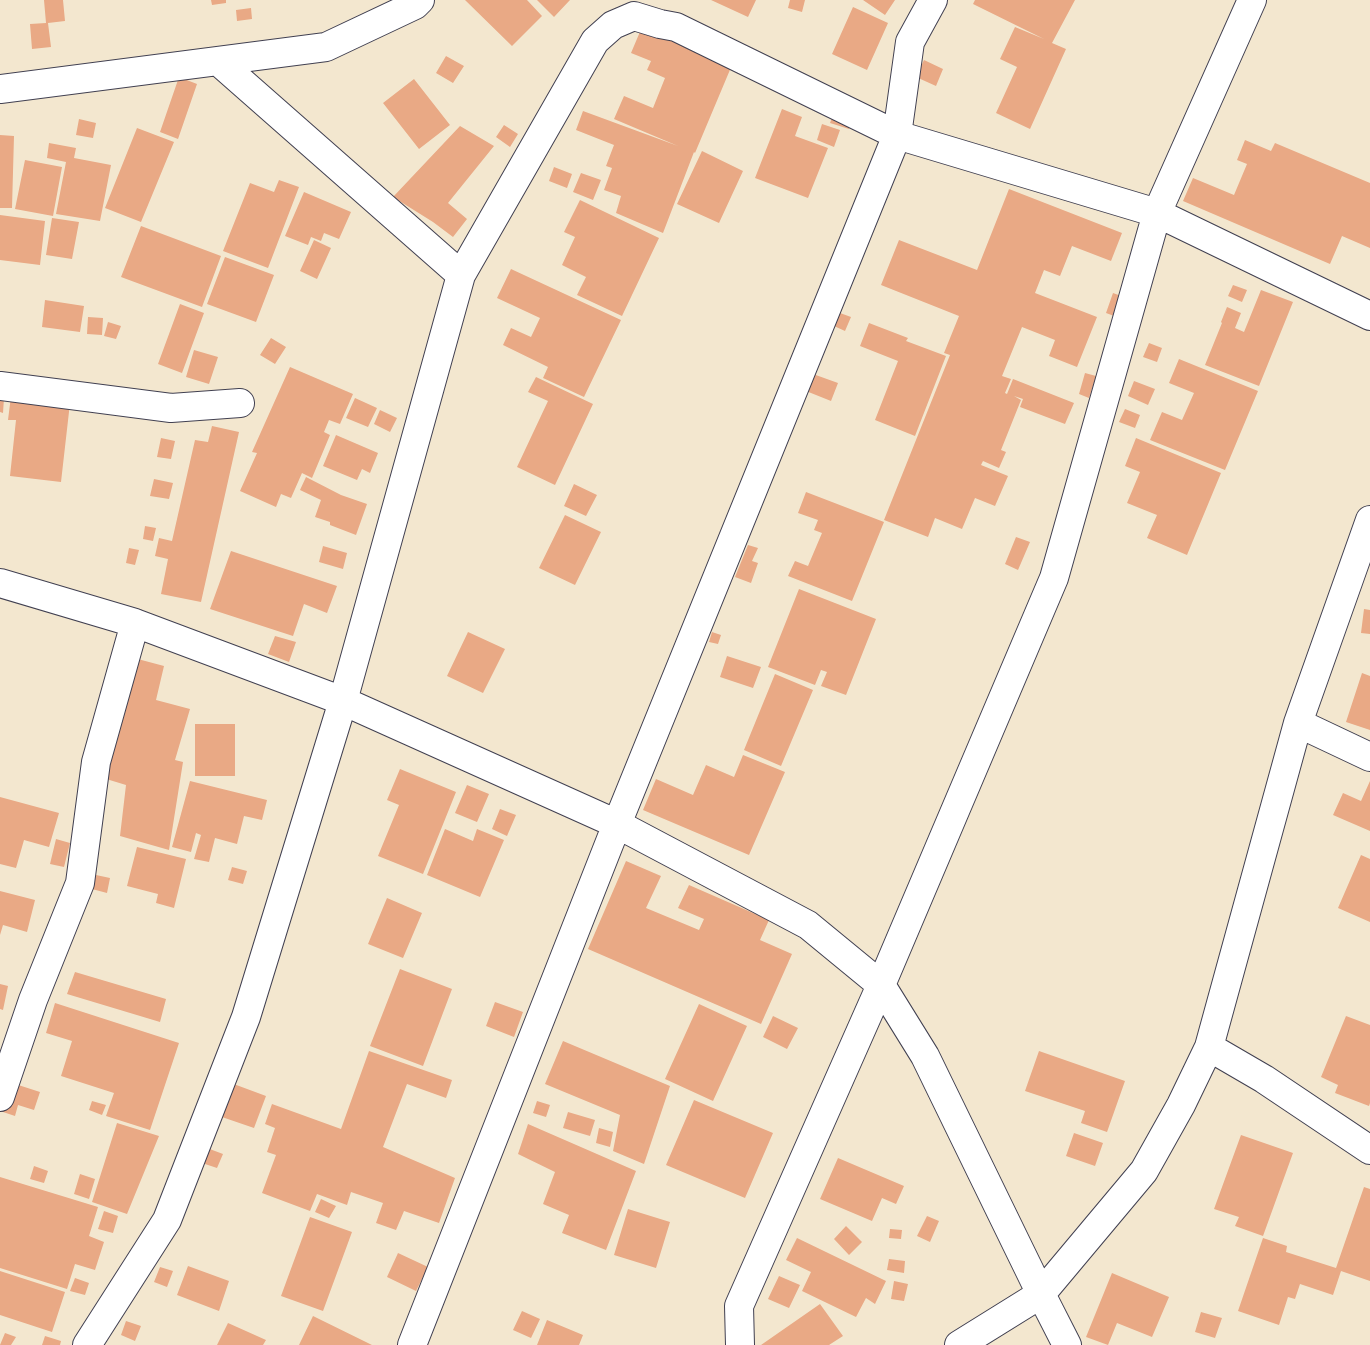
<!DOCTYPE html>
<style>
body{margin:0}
canvas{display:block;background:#f3e7cf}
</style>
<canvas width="1370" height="1345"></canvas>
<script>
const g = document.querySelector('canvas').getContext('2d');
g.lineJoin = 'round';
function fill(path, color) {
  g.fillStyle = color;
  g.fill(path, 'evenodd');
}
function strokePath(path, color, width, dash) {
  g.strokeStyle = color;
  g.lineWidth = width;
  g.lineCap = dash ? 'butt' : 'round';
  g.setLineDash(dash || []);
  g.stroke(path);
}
fill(new Path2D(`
 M44 0H63L65 21 48 23 51 47 32 49 30 24 46 23Z
 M211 0H226V3L212 5Z
 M465 0H527L542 16 512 46Z
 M537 0H570L554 17Z
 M711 0H756L748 17Z
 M790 0H805L802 12 788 8Z
 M863 0H895L885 15Z
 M975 0H1075L1052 43 1066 49 1030 129 996 113 1017 67 1000 59 1015 27 1044 39 973 4Z
 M853 7 888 23 867 70 832 54Z
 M251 8 252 19 237 21 236 10Z
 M642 27 732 65 695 153 694 152 663 233 616 213 621 196 604 190 612 168 606 166 614 145 576 130 583 111 678 146 614 119 624 96 653 108 665 78 647 70 651 61 631 53Z
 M446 56 464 66 453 83 436 73Z
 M924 60 943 69 936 86 916 77Z
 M179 77 197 84 178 139 160 132Z
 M414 79 450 125 419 149 383 103Z
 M782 109 802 117 795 136 828 148 808 198 755 178Z
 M835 110 852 116 849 129 830 123Z
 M79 119 96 123 93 138 76 135Z
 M822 124 840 130 834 147 817 140Z
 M504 125 518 134 510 147 496 137Z
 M460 126 494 146 448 203 467 219 453 237 433 222 393 197Z
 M137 128 174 142 141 222 105 208Z
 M0 135 14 136 12 208H0Z
 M1245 140 1271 151 1275 143 1370 183V248L1342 236 1330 264 1183 201 1193 178 1234 195 1247 164 1237 160Z
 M49 143 76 148 74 158 111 165 100 221 56 214 66 162 47 158Z
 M702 151 743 171 719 223 677 204Z
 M25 160 62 167 53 216 15 209Z
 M554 167 572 174 567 188 549 181Z
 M581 173 601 180 593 200 573 192Z
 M279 180 299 187 268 268 223 251 250 183 274 192Z
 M1009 189 1122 233 1111 261 1072 246 1060 276 1044 270 1035 293 1097 317 1077 367 1049 356 1055 340 1022 327 1002 376 1011 379 1005 393 1007 394 1013 379 1074 403 1065 424 1020 407 1023 399 1014 396 1021 400 1001 450 1006 452 999 468 983 461 981 465 1008 476 995 506 975 498 962 529 935 518 928 537 884 520 950 355 944 353 959 316 881 285 899 240 977 270Z
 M304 192 351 212 339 239 324 233 321 241 311 237 308 245 285 236Z
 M580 200 659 238 622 316 577 295 586 277 562 265 575 237 564 232Z
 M0 215 45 221 40 265 0 260Z
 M52 218 79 222 72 259 46 255Z
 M141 226 221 256 202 307 121 277Z
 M314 240 331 248 317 279 300 271Z
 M225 257 274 275 256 322 207 304Z
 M511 269 621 320 584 397 543 378 548 367 503 345 511 328 531 337 540 318 497 298Z
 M1233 285 1247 290 1242 302 1228 296Z
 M1261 290 1293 302 1259 386 1205 365 1222 323 1221 322 1227 307 1241 313 1235 328 1244 332Z
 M1113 293 1124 297 1117 317 1106 313Z
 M45 300 84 306 80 332 42 327Z
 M180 304 204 313 182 373 158 364Z
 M840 313 851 317 845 331 834 326Z
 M88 317 103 318 102 335 87 334Z
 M108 322 121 326 116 339 104 336Z
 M869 323 908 338 906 341 946 356 915 436 875 420 898 361 860 346Z
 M271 338 286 347 275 364 260 355Z
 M1149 343 1162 348 1157 362 1143 357Z
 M194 350 218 357 209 384 186 377Z
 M1179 359 1258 391 1225 470 1150 440 1162 412 1182 420 1194 393 1169 383Z
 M290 367 353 394 340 424 329 420 324 432 330 435 312 478 302 473 291 498 281 494 276 507 240 491 257 453 252 452Z
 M1085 373 1096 376 1089 398 1079 394Z
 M813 374 838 383 831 401 806 391Z
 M536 377 593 404 555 485 517 467 548 401 528 392Z
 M1134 381 1155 389 1148 405 1128 396Z
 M11 396 70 403 61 482 10 476 16 420H8Z
 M0 398H4L3 413 0 412Z
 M355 398 377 408 368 427 346 418Z
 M1125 409 1140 415 1135 428 1119 422Z
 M380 410 397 418 390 432 374 424Z
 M212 426 239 432 201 602 161 594 168 559 155 556 159 538 172 541 195 440 208 442Z
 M336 435 378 453 370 473 362 469 357 480 323 466Z
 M161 438 175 441 171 459 157 457Z
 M1136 438 1221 473 1187 555 1147 538 1157 515 1127 503 1140 472 1125 466Z
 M306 477 341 495 367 504 356 535 330 525V522L315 517 321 500 300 490Z
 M154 479 173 483 169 499 150 496Z
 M574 484 597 495 586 516 564 506Z
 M806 492 884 522 852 601 788 576 795 561 808 566 822 533 814 530 818 520 798 513Z
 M565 515 601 532 575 585 539 568Z
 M145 526 156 528 153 541 143 539Z
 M1016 537 1030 542 1018 570 1005 564Z
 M748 545 758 548 752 561 758 563 751 583 735 577Z
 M323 546 347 553 343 569 319 562Z
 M129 548 139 550 135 565 126 563Z
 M231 551 337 586 327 613 304 604 293 636 210 609Z
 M799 589 876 619 846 695 821 686 827 672 821 670 815 685 768 667Z
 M1364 609 1370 610V634L1361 633Z
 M468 632 505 649 483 693 447 676Z
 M712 632 721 635 718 644 709 642Z
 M275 636 296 642 289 662 268 654Z
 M727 656 761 667 753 688 720 677Z
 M134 658 164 666 156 700 190 709 175 760 183 762 169 850 120 836 126 785 103 778Z
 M1362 673 1370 676V730L1346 722Z
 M775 674 813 690 781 766 744 750Z
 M195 724H235V776H195Z
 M743 755 785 772 749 855 643 810 656 779 693 795 706 765 734 777Z
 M400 769 456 792 423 874 378 856 399 805 387 800Z
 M190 781 267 800 262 820 244 816 237 844 215 838 209 862 194 859 201 835 196 833 191 852 172 847Z
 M1370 781V831L1333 815 1343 793 1361 801Z
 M467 785 489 794 477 822 455 813Z
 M0 797 59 813 49 847 24 840 16 868 0 864Z
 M500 809 516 815 507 836 492 829Z
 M445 829 473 841 477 829 504 840 480 897 427 875Z
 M56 839 70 843 64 867 50 864Z
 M137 847 186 859 174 908 156 903 158 894 127 886Z
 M1361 855 1370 859V922L1338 908Z
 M626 861 661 876 646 908 699 930 704 919 678 908 689 885 769 920 760 940 792 954 761 1024 588 949Z
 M232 867 247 871 243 884 228 880Z
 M96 875 110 878 107 893 92 889Z
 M0 891 35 900 27 932 3 925 0 935Z
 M387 898 422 913 403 958 368 944Z
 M400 969 452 989 423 1066 370 1046Z
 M75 972 166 999 160 1022 67 994Z
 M0 984 8 986 3 1010 0 1009Z
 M495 1002 523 1012 514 1037 486 1026Z
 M55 1003 179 1043 150 1130 106 1116 114 1093 61 1076 72 1041 46 1033Z
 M699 1004 747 1026 713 1101 665 1079Z
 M773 1016 798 1028 787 1049 763 1037Z
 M1346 1016 1370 1025V1103L1369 1106 1335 1093 1338 1085 1321 1077Z
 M563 1041 670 1086 644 1164 613 1151 620 1115 545 1084Z
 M369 1051 452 1080 446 1098 407 1084 383 1147 455 1178 439 1223 404 1211 396 1230 376 1223 383 1203 351 1192 347 1205 317 1194 310 1211 262 1193 276 1155 267 1152 275 1128 265 1124 272 1104 341 1129Z
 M1039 1051 1125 1081 1107 1132 1081 1123 1085 1111 1025 1091Z
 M9 1082 40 1092 34 1110 18 1105 15 1116 0 1111Z
 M231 1083 266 1096 254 1128 219 1116Z
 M694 1100 773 1133 745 1198 666 1165Z
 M92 1101 106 1105 102 1115 89 1110Z
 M537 1101 550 1105 546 1117 533 1113Z
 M568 1112 595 1120 590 1136 563 1128Z
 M117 1123 159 1136 127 1214 92 1202Z
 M528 1124 636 1171 606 1250 562 1233 569 1215 543 1204 555 1172 518 1154Z
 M599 1128 613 1132 610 1147 596 1143Z
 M1074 1133 1103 1143 1095 1166 1066 1156Z
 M1241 1135 1293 1153 1263 1236 1235 1226 1239 1217 1214 1209Z
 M207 1148 223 1154 217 1168 202 1163Z
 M838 1158 904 1186 896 1204 882 1198 872 1221 820 1199Z
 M34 1166 48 1171 44 1183 30 1179Z
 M80 1174 95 1179 89 1199 74 1194Z
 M0 1177 98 1207 89 1236 104 1242 95 1270 75 1264 67 1289 0 1268Z
 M1364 1187 1370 1189V1281L1341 1271 1333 1295 1300 1284 1295 1299 1288 1297 1279 1325 1238 1311 1263 1238 1287 1246 1286 1252 1336 1268Z
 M321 1199 336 1206 329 1218 315 1212Z
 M628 1209 670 1222 656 1268 614 1255Z
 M104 1211 118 1216 113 1233 98 1229Z
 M927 1216 939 1221 930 1242 917 1236Z
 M310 1217 352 1232 323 1311 281 1296Z
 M846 1226 862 1242 849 1255 834 1239Z
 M890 1229 902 1230 901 1239 889 1238Z
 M797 1238 886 1281 875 1304 866 1298 856 1317 802 1291 811 1272 786 1260Z
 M398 1253 428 1267 416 1291 387 1277Z
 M889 1259 905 1261 904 1273 887 1270Z
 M188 1266 229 1281 219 1311 177 1295Z
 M160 1267 173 1271 167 1287 154 1282Z
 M0 1271 65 1292 52 1332 0 1315Z
 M1112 1273 1169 1297 1152 1337 1117 1323 1108 1345 1086 1337Z
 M779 1276 800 1285 789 1308 768 1299Z
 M75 1278 89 1283 85 1295 70 1291Z
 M894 1281 908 1284 904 1301 891 1299Z
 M820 1304 843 1336 829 1345H761Z
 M522 1311 540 1319 531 1338 513 1330Z
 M1201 1312 1222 1318 1215 1338 1195 1332Z
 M313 1316 372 1345H299Z
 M547 1320 583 1335 579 1345H537Z
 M126 1321 141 1326 135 1341 121 1335Z
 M228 1323 266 1340 263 1345H217Z
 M5 1333 16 1337 11 1345H0Z
 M45 1336 61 1341 60 1345H42Z`), '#e9a985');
const street = new Path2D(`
 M219 62 461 275
 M0 89 326 47 415 5 420 0
 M0 386 171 408 240 403
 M0 583 135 623 343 701 617 824 808 925 881 985 925 1056 1041 1294 1067 1345
 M1298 723 1370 757
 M1209 1047 1264 1079 1370 1150
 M0 1097 33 1000 80 883 96 762 135 623
 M87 1345 167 1220 246 1017 343 701 461 275 595 41 613 25 634 16 660 24 676 27 897 135 1157 213 1370 316
 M412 1345 617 824 897 135 910 42 933 0
 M740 1345 739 1306 881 985 1054 578 1157 213 1252 0
 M959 1345 1041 1294 1144 1171 1181 1105 1209 1047 1298 723 1370 520`);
strokePath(street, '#414051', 30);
strokePath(street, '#fff', 28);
</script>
